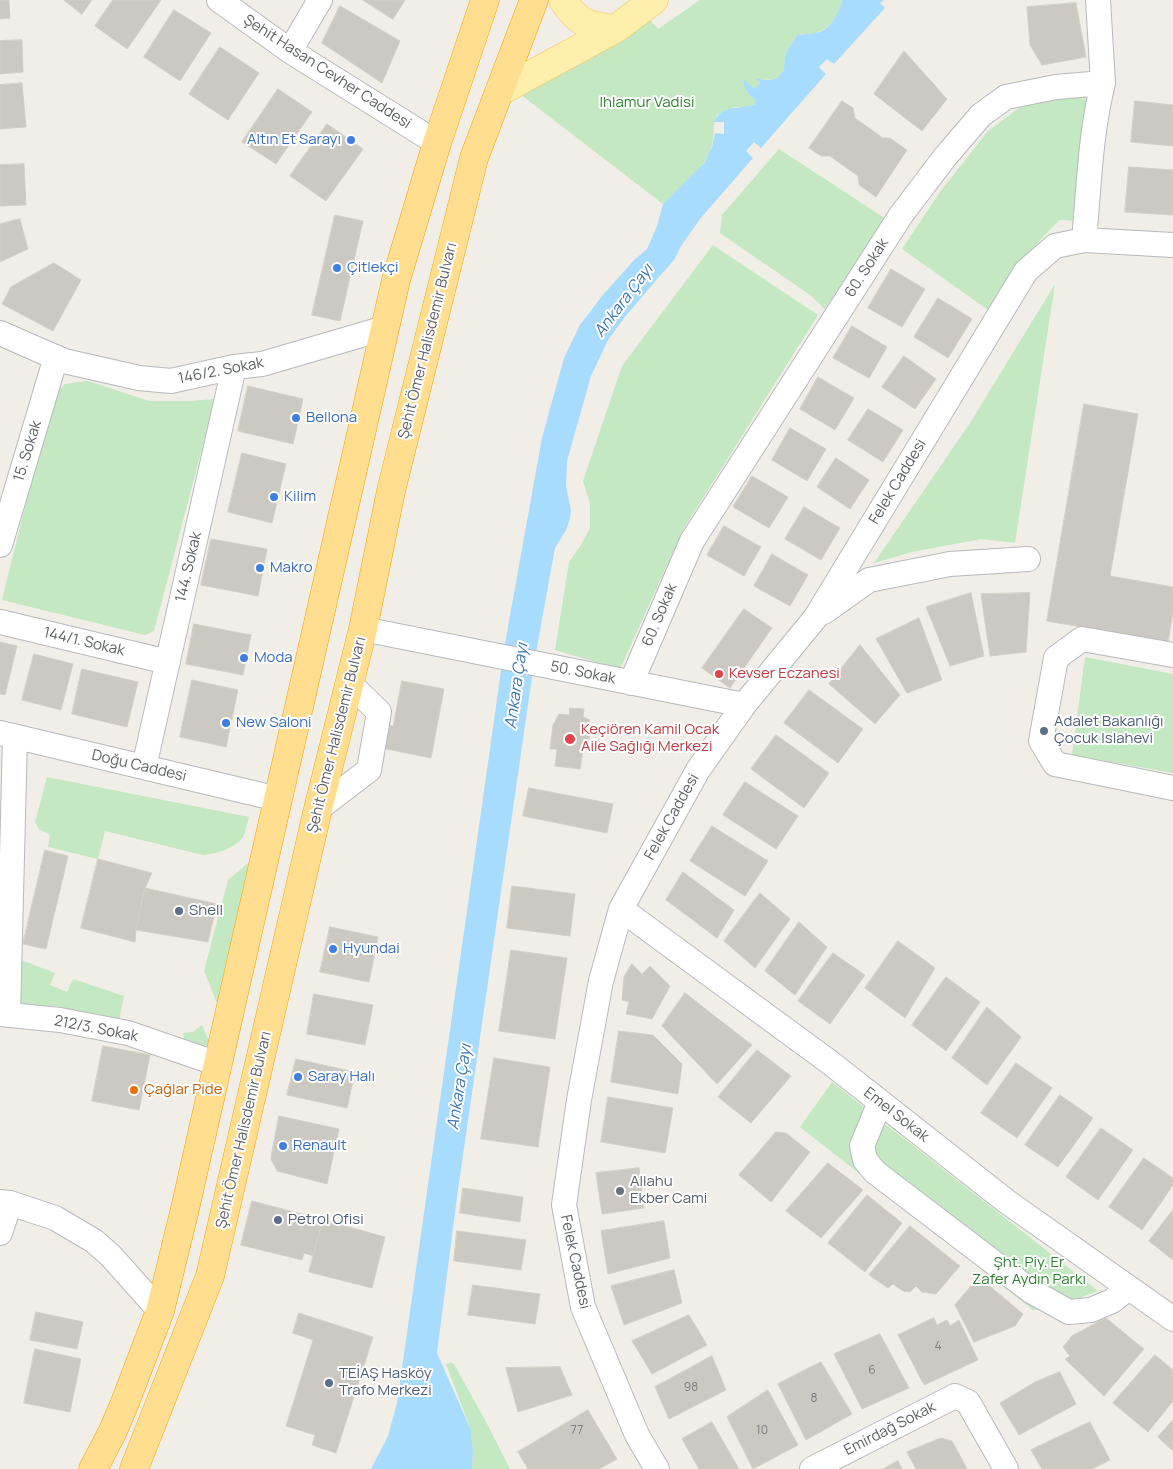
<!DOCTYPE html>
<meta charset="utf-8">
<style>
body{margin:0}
canvas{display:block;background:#f0eee6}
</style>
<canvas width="1173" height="1469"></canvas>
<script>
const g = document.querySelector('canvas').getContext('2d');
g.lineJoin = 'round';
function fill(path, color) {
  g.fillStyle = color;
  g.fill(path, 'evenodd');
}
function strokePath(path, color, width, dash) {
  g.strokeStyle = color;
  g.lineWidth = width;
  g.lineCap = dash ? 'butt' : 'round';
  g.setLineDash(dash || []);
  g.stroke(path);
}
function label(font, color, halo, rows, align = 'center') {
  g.font = font + ' Manrope,sans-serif';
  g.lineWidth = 4;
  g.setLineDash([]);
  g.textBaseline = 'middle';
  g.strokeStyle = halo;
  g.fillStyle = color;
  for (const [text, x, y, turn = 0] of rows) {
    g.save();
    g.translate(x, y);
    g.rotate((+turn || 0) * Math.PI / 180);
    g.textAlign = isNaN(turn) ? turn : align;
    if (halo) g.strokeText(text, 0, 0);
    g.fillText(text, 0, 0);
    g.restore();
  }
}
fill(new Path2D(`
 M700 0H842C840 11 832 26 821 31 814 34 805 34 797 35 793 42 787 50 785 57 784 61 786 65 784 69 780 81 767 81 756 78L760 82 755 89 745 81 746 91 755 100V104L744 108 735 107 717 115C712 125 715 137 711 149 704 170 679 188 663 204L520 94 649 19 658 29Z
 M1060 97 1091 99 1078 221 1060 220C1031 246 1010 279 988 310L902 249 940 192 988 131 1023 105Z
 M779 149 886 219 825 309 810 295 720 233 722 215Z
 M713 245 818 315 684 528 620 669 555 650 569 562 581 545 590 528V504L583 481 622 366Z
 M1055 284 1015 543 981 539 912 552 874 563 970 423Z
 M88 381 149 401H191L215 399 154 631 145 635 2 600 52 397 65 384Z
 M1085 657 1173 674V773L1072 755Z
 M47 777 249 817C247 824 246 831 243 837 234 849 216 854 203 855L105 831 98 859 48 847 50 835 39 829 35 822Z
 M254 858 219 1008 204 971 228 880Z
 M13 957 55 973 50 985 67 992 73 979 124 996 118 1025 57 1006 22 1005 14 995Z
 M202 1025 210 1043 200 1049 186 1047 183 1033 193 1032Z
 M832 1082 1098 1291 1053 1308 1033 1310 800 1127Z
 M450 1362 454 1364 485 1420 510 1469H472L473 1452 471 1430 446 1364 450 1363Z`), '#c3e8c2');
fill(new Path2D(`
 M842 0H884L880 3 885 8 834 64 827 59 819 67 826 74 761 148 754 142 746 151 753 158 700 219 681 246 674 260 658 278 624 318 608 340 591 376 567 461 566 486 571 511 569 522 566 530 555 548 534 663 457 1197 437 1353 471 1430 473 1452 472 1469H371L388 1436 397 1403 505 643 542 438 564 358 580 325 602 296 634 260 647 249 657 226 663 204 705 162 712 147 715 133 724 134V122H714C723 103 739 111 755 104V100C749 95 743 89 744 80L755 89 760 82 755 78C766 81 779 82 784 69 785 65 784 61 785 57 787 50 793 42 797 35 805 34 814 34 822 31 832 26 840 10 842 0Z`), '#a8dcff');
const building = new Path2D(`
 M0 0H9L10 18 0 19Z
 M64 0H92L82 14Z
 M113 0H161L127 49 95 26Z
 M363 0H405L393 19Z
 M1076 3 1086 57 1042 65 1030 45 1027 7Z
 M340 6 400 41 382 83 322 43Z
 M174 10 211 33 180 81 144 57Z
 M22 40 23 72 0 74V41Z
 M220 47 259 73 228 120 189 94Z
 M904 51 947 99 922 131 874 94Z
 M22 83 26 127 0 129V85Z
 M278 89 312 112 276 164 242 142Z
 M842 101 853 108 855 118 883 138H890L907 150 876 197 859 185 858 176 830 156H821L809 148Z
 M1135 101 1173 105V146L1131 142Z
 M327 124 363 149 326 201 290 176Z
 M24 164 26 205 0 206V165Z
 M1129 167 1173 170V215L1125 212Z
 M335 215 363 221 340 321 312 315Z
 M20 219 28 249 0 262V224Z
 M54 263 81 280 53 331 2 304 11 287Z
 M891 269 925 289 902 327 868 308Z
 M938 298 972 319 948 358 914 337Z
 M852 326 887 347 869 378 833 358Z
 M904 356 936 379 915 409 882 387Z
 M818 377 854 398 835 430 800 409Z
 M248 386 303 399 293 444 238 431Z
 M1084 404 1138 414 1110 576 1173 587V612L1168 642 1047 621Z
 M868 409 903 430 883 462 848 440Z
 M790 428 826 449 807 481 772 460Z
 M242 453 286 464 272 523 228 512Z
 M836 458 869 480 850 509 817 487Z
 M752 476 788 497 769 528 733 507Z
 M804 507 840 528 821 560 785 539Z
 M724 526 761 547 744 576 707 555Z
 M211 539 267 549 258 596 201 585Z
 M772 554 808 575 790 606 754 586Z
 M971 593 984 656 950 666 926 607Z
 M1030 593 1026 652 990 656 981 594Z
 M744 609 772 628 730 688 702 668Z
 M919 618 942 680 907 693 876 639Z
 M194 624 251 635 243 675 186 664Z
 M0 642 17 646 5 695 0 694Z
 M860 645 900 695 875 724 829 684Z
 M34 654 73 664 61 710 22 700Z
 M82 669 138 682 127 727 72 714Z
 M192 680 238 690 226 747 180 737Z
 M402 681 444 689 431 758 362 744 366 721 393 726Z
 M809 690 863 729 838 763 784 723Z
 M570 708 584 709 583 717 590 720 589 726 591 730 587 748 583 750 580 769 555 766 557 749H550L553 725 559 714 569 715Z
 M776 735 829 773 804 808 751 769Z
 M745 782 798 816 776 849 723 815Z
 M529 788 613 804 607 833 523 816Z
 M712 826 768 861 745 896 690 861Z
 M45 850 68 856 46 949 23 944Z
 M98 859 152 873 145 888 136 930 135 942 81 928Z
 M683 872 734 910 717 938 666 900Z
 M512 886 575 894 570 936 507 928Z
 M145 888 217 904 208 942 136 930Z
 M760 893 790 919 755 968 724 941Z
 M799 922 827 947 795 995 765 971Z
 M330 927 378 937 369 982 320 972Z
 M898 941 935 968 905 1018 865 988Z
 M511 950 567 958 555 1039 499 1031Z
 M833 953 865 975 830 1024 798 1001Z
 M632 964 642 974 650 966 670 986 652 1019 626 1014 629 1002 622 1000 624 977Z
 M946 977 980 1002 946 1051 912 1025Z
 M685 993 752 1045 717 1084 662 1026Z
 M314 994 373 1005 365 1045 307 1034Z
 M987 1007 1021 1037 987 1085 952 1058Z
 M619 1031 653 1035 682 1064 678 1094 611 1082Z
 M103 1046 150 1055 139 1110 92 1101Z
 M757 1050 791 1076 751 1123 718 1097Z
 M494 1058 550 1067 538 1147 481 1139Z
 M296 1059 355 1072 347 1108 287 1095Z
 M1016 1063 1052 1088 1017 1138 981 1113Z
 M1060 1095 1093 1118 1058 1167 1025 1145Z
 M608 1097 673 1108 665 1153 601 1142Z
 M279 1116 339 1129 327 1184 277 1171 271 1159Z
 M1101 1128 1133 1150 1098 1200 1066 1177Z
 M776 1132 786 1133 810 1152 771 1202 739 1175Z
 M1144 1158 1173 1178V1185L1142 1230 1109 1207Z
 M828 1163 863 1190 821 1238 786 1211Z
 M639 1168 644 1208 602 1214 596 1173Z
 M463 1188 523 1197 520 1222 460 1213Z
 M867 1195 902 1223 865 1272 828 1243Z
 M252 1201 313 1217 312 1223 321 1226 313 1256 304 1253 302 1260 241 1245Z
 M1173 1210V1260L1149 1241Z
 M323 1220 385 1237 372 1288 309 1272Z
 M664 1221 670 1258 608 1274 601 1231Z
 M910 1226 960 1266 936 1294 922 1292 916 1286 910 1292 903 1291 893 1284 888 1288 869 1275Z
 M457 1231 526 1240 521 1270 454 1261Z
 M674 1270 682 1303 624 1325 611 1286Z
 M979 1277 1023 1314 1015 1326 974 1342 955 1305Z
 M473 1285 540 1294 535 1324 468 1315Z
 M36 1312 83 1322 77 1349 30 1340Z
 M299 1313 373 1337 336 1453 312 1445 315 1435 286 1426 313 1340 293 1333Z
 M689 1315 707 1345 652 1374 632 1341Z
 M934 1318 937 1325 947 1320 950 1326 959 1320 978 1360 924 1385 898 1335Z
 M1106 1318 1144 1349 1104 1396 1065 1359 1070 1356 1063 1347 1072 1336Z
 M880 1334 909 1388 862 1409 834 1354Z
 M35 1349 81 1359 70 1412 24 1403Z
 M1155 1355 1173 1370V1401L1148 1432 1113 1403Z
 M712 1356 726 1390 669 1419 655 1387Z
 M821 1362 852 1414 806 1440 778 1384Z
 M560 1367 572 1395 518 1412 506 1368Z
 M1060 1372 1076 1404 1019 1435 1000 1403 1035 1382Z
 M768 1390 798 1445 753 1469 727 1417Z
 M588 1410 617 1459 599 1469H528L518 1452Z
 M1173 1420V1451L1158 1437Z
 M712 1422 739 1469H699L682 1439Z
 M1090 1422 1110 1460 1092 1469H1042L1031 1450Z
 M941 1438 952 1441 967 1469H916L907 1452Z
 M898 1461 902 1469H883Z`);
fill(building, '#ccc9c3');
strokePath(building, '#d5d0c4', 1);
const minor = new Path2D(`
 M219 0 290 51 437 143
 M1098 0 1103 83
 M290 51 320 0
 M0 333 64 361 139 378 171 381 234 367 262 364 385 328
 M0 545 56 357
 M824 612 869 580 950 564 1028 559
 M0 622 168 662
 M363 629 744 705
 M1173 655 1082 639 1056 658 1041 741 1055 764 1173 788
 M631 683 692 541 901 215 945 157 981 115 1006 97 1056 87 1103 83C1090 135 1089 188 1084 240
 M0 733 278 799
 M144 767 234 367
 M318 809 369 770 379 712 349 683
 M621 909 832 1064 1006 1201 1173 1319
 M0 1014 60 1020 128 1033 218 1064
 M8 1015 15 737
 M880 1102 862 1146 865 1160 875 1172 1031 1291 1069 1312 1091 1310 1112 1301 1129 1288
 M0 1202 10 1203 55 1218 94 1241 111 1256 160 1311
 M0 1233 10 1203
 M657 1469 637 1435 583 1307 564 1205 579 1100 601 981 621 909 698 770 744 705 816 617 1026 271 1055 246 1084 240 1173 245
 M812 1469 955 1396 968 1402 1006 1469`);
const major = new Path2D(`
 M563 0C578 24 589 26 615 29
 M499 92 615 29 654 0`);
const highway = new Path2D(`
 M93 1469 112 1433 124 1405 160 1311 184 1213 396 280 437 143 485 0
 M134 1469 210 1276 318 809 363 629 391 491 474 158 534 0`);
strokePath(minor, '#b7b9bd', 26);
strokePath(major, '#f6c65a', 29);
strokePath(highway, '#f7a200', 29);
strokePath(minor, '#fff', 24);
strokePath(major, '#ffefad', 28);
strokePath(highway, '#ffdf8f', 28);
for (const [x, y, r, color] of [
 [351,140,5,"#3f7fe0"],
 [337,268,5,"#3f7fe0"],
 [296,418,5,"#3f7fe0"],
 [274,497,5,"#3f7fe0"],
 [260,568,5,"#3f7fe0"],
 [244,658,5,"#3f7fe0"],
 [719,674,5,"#e0444e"],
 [226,723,5,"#3f7fe0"],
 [1044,731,5,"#5c6f8a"],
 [570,739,6,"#e0444e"],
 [179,911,5,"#5c6f8a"],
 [333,949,5,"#3f7fe0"],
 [298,1077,5,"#3f7fe0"],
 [134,1090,5,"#e8710a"],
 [283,1146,5,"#3f7fe0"],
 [620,1191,5,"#6b7280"],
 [278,1220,5,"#5c6f8a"],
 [329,1383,5,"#5c6f8a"]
]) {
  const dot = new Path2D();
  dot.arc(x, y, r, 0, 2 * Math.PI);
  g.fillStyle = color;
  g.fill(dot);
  strokePath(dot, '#fff', 2);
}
label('12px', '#7a7c7e', null, [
 ["4",938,1347],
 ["6",872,1371],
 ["98",691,1388],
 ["8",814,1399],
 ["77",577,1431],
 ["10",762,1431]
]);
label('15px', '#5e6267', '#fff', [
 ["Şehit Hasan Cevher Caddesi",327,72,33],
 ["60. Sokak",867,268,-57],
 ["Şehit Ömer Halisdemir Bulvarı",428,341,-76],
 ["146/2. Sokak",221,371,-11],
 ["15. Sokak",28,451,-73],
 ["Felek Caddesi",898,482,-59],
 ["144. Sokak",189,567,-77],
 ["60. Sokak",660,615,-67],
 ["144/1. Sokak",84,642,13],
 ["50. Sokak",583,673,11],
 ["Şehit Ömer Halisdemir Bulvarı",337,735,-76],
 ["Doğu Caddesi",139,766,13],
 ["Felek Caddesi",672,817,-61],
 ["212/3. Sokak",96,1029,11],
 ["Emel Sokak",896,1115,38],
 ["Şehit Ömer Halisdemir Bulvarı",244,1130,-77],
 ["Felek Caddesi",575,1262,78],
 ["Emirdağ Sokak",890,1429,-27]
]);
label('15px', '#318233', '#fff', [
 ["Ihlamur Vadisi",647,103],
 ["Şht. Piy. Er",1029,1263],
 ["Zafer Aydın Parkı",1029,1280]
]);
label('15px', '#366cbe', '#fff', [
 ["Altın Et Sarayı",341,140,"right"],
 ["Çitlekçi",347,268],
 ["Bellona",306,418],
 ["Kilim",284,497],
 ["Makro",270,568],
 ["Moda",254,658],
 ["New Saloni",236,723],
 ["Hyundai",343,949],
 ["Saray Halı",308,1077],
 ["Renault",293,1146]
], 'left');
label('15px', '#be3a42', '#fff', [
 ["Kevser Eczanesi",729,674],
 ["Keçiören Kamil Ocak",581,730],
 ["Aile Sağlığı Merkezi",581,747]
], 'left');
label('15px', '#4e5e75', '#fff', [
 ["Adalet Bakanlığı",1054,722],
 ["Çocuk Islahevi",1054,739],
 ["Shell",189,911],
 ["Petrol Ofisi",288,1220],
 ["TEİAŞ Hasköy",339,1374],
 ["Trafo Merkezi",339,1391]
], 'left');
label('15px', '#c56008', '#fff', [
 ["Çağlar Pide",144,1090]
], 'left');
label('15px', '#5b616d', '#fff', [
 ["Allahu",630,1182],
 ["Ekber Cami",630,1199]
], 'left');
label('italic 16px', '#3d77ad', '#fff', [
 ["Ankara Çayı",624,301,-53],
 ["Ankara Çayı",517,686,-82],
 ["Ankara Çayı",460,1087,-81]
]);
</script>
